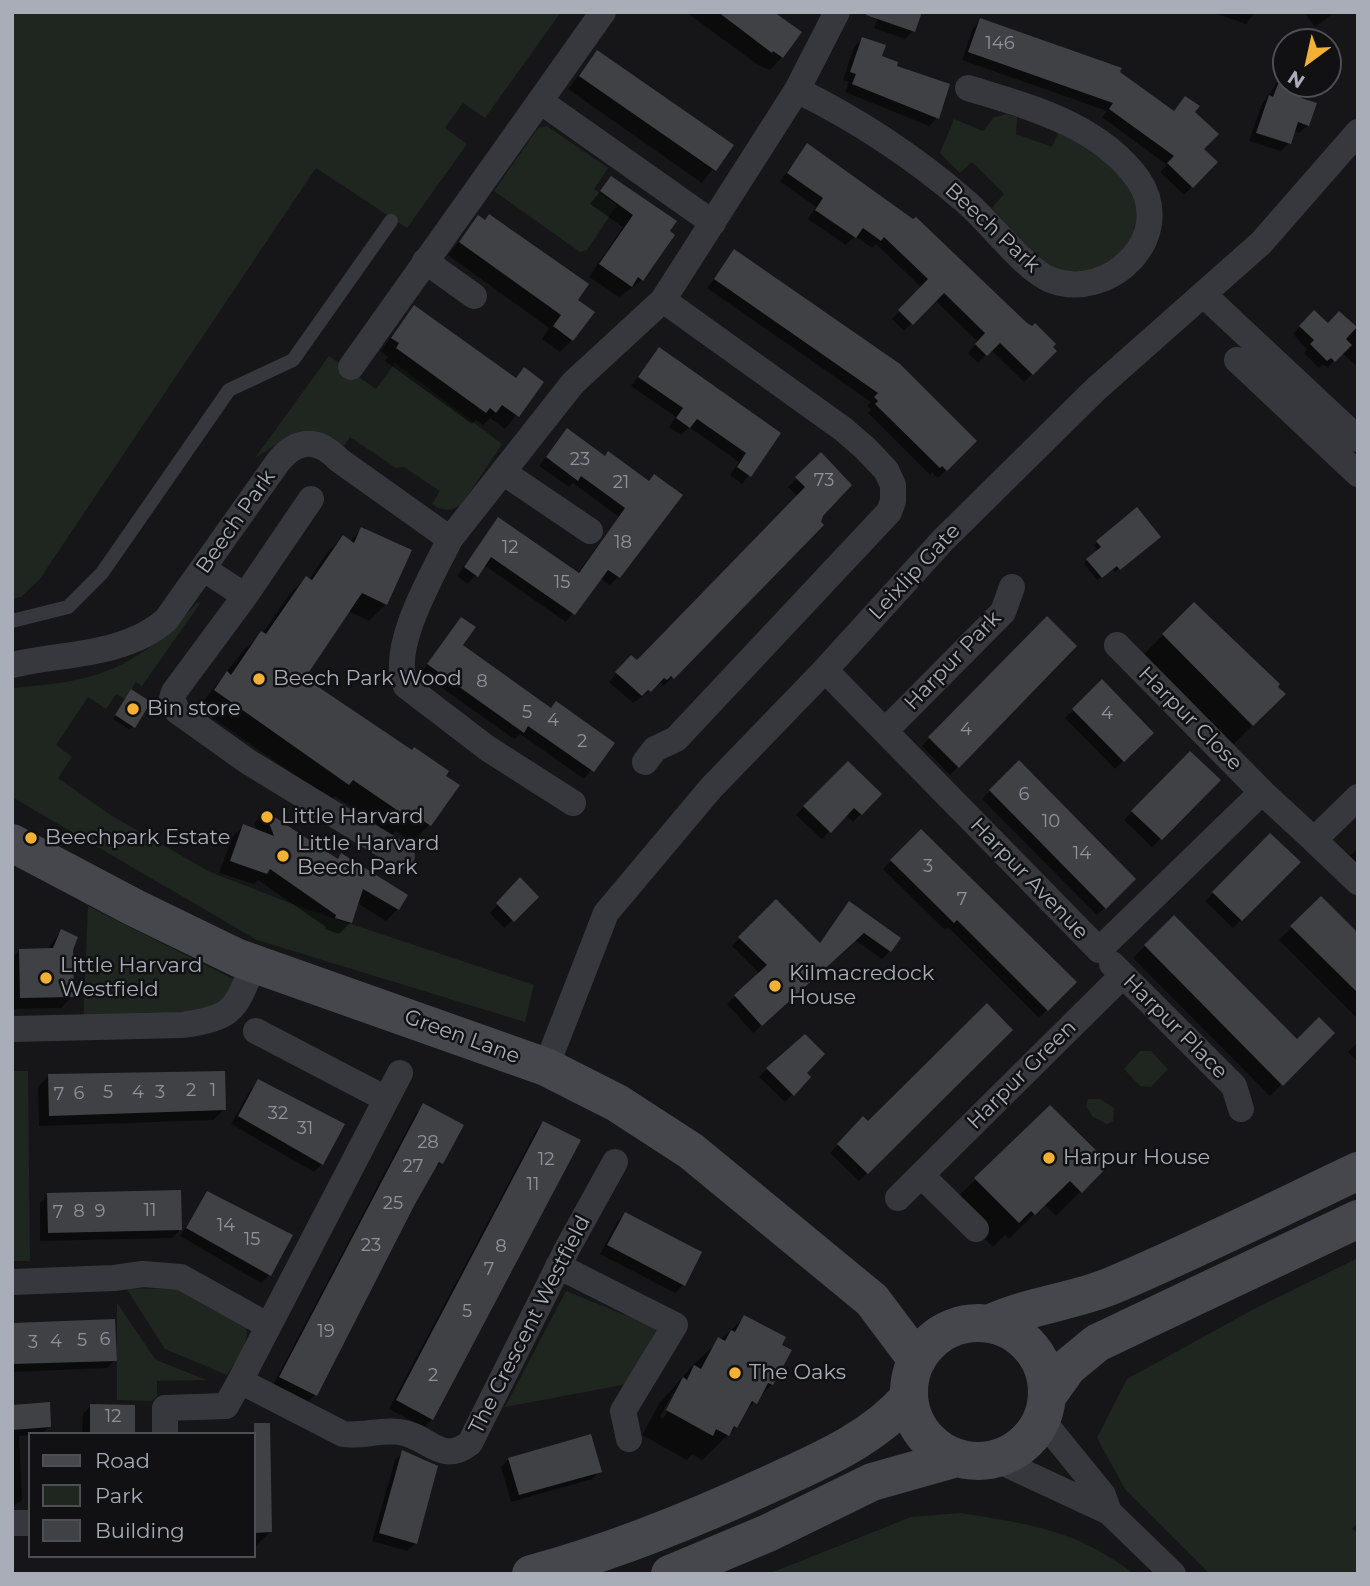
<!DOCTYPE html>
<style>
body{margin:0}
#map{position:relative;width:1370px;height:1586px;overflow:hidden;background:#161618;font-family:Montserrat,sans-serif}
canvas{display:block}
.frame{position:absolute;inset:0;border:14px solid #a8adb8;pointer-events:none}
.legend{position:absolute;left:28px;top:1432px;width:228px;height:126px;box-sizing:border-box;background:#111113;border:2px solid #4d4f55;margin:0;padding:9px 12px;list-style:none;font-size:21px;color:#a8adb8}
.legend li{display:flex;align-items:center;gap:14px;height:35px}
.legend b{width:35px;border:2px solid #4d4f55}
.north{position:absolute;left:1272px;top:28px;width:70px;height:70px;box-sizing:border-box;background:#111113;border:2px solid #4d4f55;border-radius:50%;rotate:213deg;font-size:19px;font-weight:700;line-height:28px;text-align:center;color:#a8adb8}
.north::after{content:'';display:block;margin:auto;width:24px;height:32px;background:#f2b134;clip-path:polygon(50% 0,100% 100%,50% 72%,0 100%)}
</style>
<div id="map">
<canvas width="1370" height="1586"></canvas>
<div class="frame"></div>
<ul class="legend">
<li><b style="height:9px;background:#45474d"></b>Road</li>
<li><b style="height:19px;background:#1e261f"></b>Park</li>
<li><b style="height:19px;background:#404145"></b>Building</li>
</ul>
<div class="north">N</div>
</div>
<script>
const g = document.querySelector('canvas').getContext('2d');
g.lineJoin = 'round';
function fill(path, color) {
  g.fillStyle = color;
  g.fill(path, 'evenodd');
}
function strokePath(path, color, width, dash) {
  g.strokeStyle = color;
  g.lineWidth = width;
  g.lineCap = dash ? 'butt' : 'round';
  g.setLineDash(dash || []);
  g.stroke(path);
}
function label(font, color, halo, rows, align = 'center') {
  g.font = font + ' Montserrat,sans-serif';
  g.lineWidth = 5;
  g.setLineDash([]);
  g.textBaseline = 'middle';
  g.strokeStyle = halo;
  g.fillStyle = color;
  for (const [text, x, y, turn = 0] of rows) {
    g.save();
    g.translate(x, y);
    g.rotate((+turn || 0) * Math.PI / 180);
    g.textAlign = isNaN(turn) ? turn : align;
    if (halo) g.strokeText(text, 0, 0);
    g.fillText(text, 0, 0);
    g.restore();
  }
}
fill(new Path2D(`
 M12 12H561L485 118 463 103 445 128 467 144 407 228 316 168 39 580 21 597 12 599Z
 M1006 114 1017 117 1016 134 1052 147 1059 131 1122 172 1140 208 1127 251C1114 258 1101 268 1088 273 1051 286 1013 231 992 208L1004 194 972 162 960 173 940 153 954 119 983 131 993 118Z
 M547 126 608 168 594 189 617 205 587 250 580 252 494 191 538 128Z
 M329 356 376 389 395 363 502 444 462 504C451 511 443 512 432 504L440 491 404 467 396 468 350 437 344 446 333 438 283 440 255 458Z
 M201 602 142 686 136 682 125 699 116 694 106 709 88 697 56 745 72 757 58 778 112 816 210 872 303 908 534 985 525 1022 257 940 12 797V688C103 681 134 669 197 603Z
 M88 906 245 985 236 1005 83 1028Z
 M12 1050 14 1071H28L30 1261H12Z
 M1140 1051H1151L1168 1069 1151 1087 1140 1086 1124 1069Z
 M1088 1099H1100L1114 1108 1113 1121 1107 1124 1093 1117 1086 1106Z
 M1358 1258V1522L1352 1529 1358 1533V1574H1210L1125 1489 1097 1438 1127 1379 1254 1309Z
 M126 1288 178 1289 244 1323C254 1340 235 1361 227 1375L165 1349Z
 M566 1291 657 1328 627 1384 505 1407Z
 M117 1303 156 1360 207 1380 157 1381V1396L152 1401 117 1400Z
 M961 1513C1030 1524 1077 1530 1134 1574H768L911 1517Z`), '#1e261f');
fill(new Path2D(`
 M686 12H771L782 57 770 70 758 65Z
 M880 12 913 31 905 39 874 28Z
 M1212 12H1255L1246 24Z
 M1304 12H1335L1315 27Z
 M981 20 1118 73 1173 112 1185 98 1193 112 1202 150 1216 162 1184 195 1160 172 1167 165 1102 117 1107 111 962 60 973 28Z
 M862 39 880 57 895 67 937 118 929 126 845 92 849 82 843 80 854 47Z
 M597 52 731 145 702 183 568 89Z
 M1281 77 1286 79V84H1300L1299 99 1308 125 1299 133 1293 131 1289 143 1281 151 1249 141 1261 106Z
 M807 145 1051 347 1055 351 1024 382 991 350 978 363 968 353 978 342 935 300 904 331 892 319 922 288 876 244 872 248 855 236 846 245 808 219 816 207 780 181Z
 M611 178 675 222 642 280 619 297 589 277 623 227 590 204Z
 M478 218 576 300 572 340 560 352 542 339 549 328 448 255Z
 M735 252 974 441 938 478 932 472 930 475 868 413 871 410 867 406 871 402 707 288Z
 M415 307 514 379 524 369 542 382 505 429 490 418 483 425 476 420 472 424 385 361 388 357 380 351Z
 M1314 312 1328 325 1356 328 1358 325V367L1342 353 1327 368 1323 364 1319 368 1304 353 1307 349 1293 334Z
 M659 349 779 434 742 484 730 475 739 462 689 427 681 435 669 427 676 417 631 386Z
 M567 430 604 457 648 482 654 476 681 496 618 577 610 585 600 578 566 622 484 565 468 584 457 576 498 519 577 574 619 517 573 483 569 487 539 466Z
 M821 455 850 485 664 686 661 683 633 703 609 682 623 665 637 662 798 497 788 487Z
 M362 529 386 604 369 621 348 611 302 678 457 785 429 825 412 842 396 831 392 835 335 796 331 800 198 708 244 650 262 634 289 595 306 578 309 580 326 554 343 537 349 542Z
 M1155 541 1115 572 1112 568 1097 580 1084 563 1098 551 1094 545 1097 542Z
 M1194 604 1283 694 1228 750 1138 660Z
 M461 619 460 645 550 709 612 743 584 779 520 734 514 739 421 673Z
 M1047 619 1075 646 950 775 922 746Z
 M1102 682 1152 733 1115 769 1065 718Z
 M128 695 133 726 130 730 113 719Z
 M1190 753 1218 781 1152 847 1124 820Z
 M1019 762 1134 879 1097 915 982 799Z
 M818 792 880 794 853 822 845 815 822 839 796 815Z
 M264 812 337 860 398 909 386 921 357 903 351 922 339 934 325 929 326 927 258 880 254 884 219 873 232 838 243 826 257 831 254 823Z
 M921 832 1075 982 1039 1018 948 927 945 930 883 869Z
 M1270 835 1298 862 1233 928 1205 901Z
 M1358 848V872L1346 860Z
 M512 888 537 897 504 928 490 913Z
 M1321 898 1358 935V1019L1279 940Z
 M776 901 819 944 849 903 890 951 882 959 855 940 753 1033 727 1004 760 974 732 946Z
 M1174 917 1297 1042 1333 1033 1270 1096 1133 958Z
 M61 931 71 949 72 996 61 1008 12 1009V958L19 951 47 950Z
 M1011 1030 859 1181 830 1153 863 1119 868 1123Z
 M1358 1042V1062L1348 1052Z
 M783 1052 809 1077 785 1102 759 1077Z
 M48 1076 224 1110 213 1120 39 1126 38 1087Z
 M259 1081 322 1164 314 1172 231 1124 251 1089Z
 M424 1105 441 1163 432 1171 315 1395 307 1403 273 1385 416 1113Z
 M1050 1108 1108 1164 1056 1216 1044 1204 1009 1239 1005 1235 993 1247 950 1204Z
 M544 1123 432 1419 424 1427 389 1409 536 1131Z
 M208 1193 269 1275 261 1283 180 1236Z
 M48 1195 180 1230 172 1238 40 1241V1203Z
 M625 1214 683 1285 675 1293 600 1254 617 1222Z
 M745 1317 772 1384 741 1416 736 1427 702 1460 692 1454 687 1460 642 1435 659 1404 694 1364ZM673 1393H677L663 1419 660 1417Z
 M12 1324 115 1360 107 1368 12 1372Z
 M12 1406 50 1426 42 1434 19 1436 22 1500 12 1507Z
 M91 1406 134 1434H82L83 1414Z
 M254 1446H268L270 1532 254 1548Z
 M403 1452 416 1543 407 1551 372 1541 395 1460Z
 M509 1459 600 1471 592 1479 511 1502 501 1467Z`), '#0007');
fill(new Path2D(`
 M718 12H774L802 32 783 58 773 51 772 53Z
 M867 12H922L915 32 866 15Z
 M980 18 1122 68 1120 72 1174 111 1185 96 1200 106 1195 112 1219 134 1204 149 1218 162 1193 188 1167 163 1174 156 1109 109 1113 103 968 52Z
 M862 37 886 45 882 56 898 62 897 66 950 84 939 119 852 84 856 74 850 72Z
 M597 50 734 145 716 171 579 76Z
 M1278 84H1306L1301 98 1317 103 1309 126 1298 122 1291 144 1256 133 1269 95 1273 97Z
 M807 143 913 219 916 217 1027 323 1032 326 1035 323 1056 344 1053 347 1057 351 1033 375 1000 343 987 356 975 344 985 333 944 293 913 325 898 310 928 279 884 237 881 241 863 228 856 238 815 210 823 198 787 173Z
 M611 176 677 221 670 231 675 235 656 262 643 281 638 277 632 287 599 264 633 215 600 191Z
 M489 214 589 284 578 300 595 312 573 341 553 326 561 315 459 242 478 215 485 220Z
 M734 249 900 364 977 441 947 471 942 466 940 468 875 404 878 401 874 397 878 393 714 279Z
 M414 305 516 378 524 367 544 382 519 417 502 405 496 413 490 408 486 413 396 348 399 343 391 338Z
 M1314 310 1328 323 1339 311 1357 327 1346 339 1352 345 1335 362 1331 358 1327 361 1310 344 1314 340 1299 326Z
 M659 347 781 433 751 477 737 467 746 453 697 419 690 428 676 418 683 408 638 377Z
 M567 428 605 456 608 451 649 481 654 474 683 495 620 578 608 570 575 615 491 557 478 577 464 567 498 517 579 573 625 508 581 476 578 481 546 457Z
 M821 452 852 485 823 516 821 522 824 525 674 679 671 676 667 680 664 678 651 692 648 690 642 696 615 672 631 655 637 660 805 487 795 477Z
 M1137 507 1161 537 1120 570 1117 566 1102 578 1086 559 1101 547 1096 541Z
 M361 527 412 550 387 605 362 593 305 678 412 750 414 747 449 771 446 776 460 785 431 826 413 814 410 819 353 780 349 785 214 690 227 671 231 675 261 631 266 634 306 576 312 580 343 535 354 543Z
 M1194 602 1280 684 1278 687 1286 694 1253 726 1162 634Z
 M1047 616 1077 646 959 768 928 737Z
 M461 617 476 627 463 645 551 708 556 701 615 743 594 772 528 726 524 733 427 664Z
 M1102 679 1154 733 1124 762 1072 709Z
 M131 689 151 702 135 728 115 715Z
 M1190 751 1221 780 1162 840 1131 811Z
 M1019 760 1136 879 1106 909 989 790Z
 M848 761 882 794 862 815 854 808 831 833 803 806Z
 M264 810 338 859 341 853 408 895 399 910 363 889 352 923 335 918 336 915 270 869 267 874 230 861 243 824 274 836Z
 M921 829 1077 982 1048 1011 957 920 954 923 890 860Z
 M1270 833 1301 862 1242 921 1212 892Z
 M520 877 539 897 514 922 496 903Z
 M1321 896 1358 933V993L1290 926Z
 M776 899 820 943 849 901 901 938 891 952 864 933 762 1026 734 995 767 965 738 937Z
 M1174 915 1297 1039 1319 1017 1335 1033 1283 1086 1144 945Z
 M61 929 78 937 73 950 74 997 20 998 19 949 53 948Z
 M987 1003 1013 1030 868 1174 837 1144 863 1116 868 1121Z
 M805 1034 825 1054 807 1073 811 1077 794 1096 766 1068Z
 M225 1071 226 1110 49 1116 48 1074Z
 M258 1079 345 1124 323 1165 238 1116Z
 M423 1103 464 1125 443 1164 439 1162 415 1204 317 1396 279 1377Z
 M1050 1105 1110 1164 1082 1193 1070 1181 1035 1215 1031 1211 1019 1223 974 1178Z
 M543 1121 581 1140 433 1420 396 1400Z
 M181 1190 182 1230 48 1233 47 1193Z
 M207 1191 293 1235 271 1276 186 1228Z
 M625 1212 702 1252 685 1286 607 1245Z
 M744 1315 786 1337 782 1345 792 1350 773 1385 768 1383 757 1404 752 1401 737 1428 734 1426 729 1436 716 1429 713 1436 666 1410 683 1377 687 1380 694 1365 701 1369 718 1337 725 1341 731 1330 735 1332Z
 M115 1319 117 1361 12 1364V1323Z
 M50 1402 51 1427 12 1430V1405Z
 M90 1404 135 1405V1434H90Z
 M254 1423H270L272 1532 254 1533Z
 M591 1434 602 1472 519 1495 508 1458Z
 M402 1450 438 1466 417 1544 379 1533Z`), '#404145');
strokePath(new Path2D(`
 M12 621 68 607 102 573 229 390 293 360 391 221`), '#37383d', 14);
strokePath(new Path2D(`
 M603 12 540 101 713 223
 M797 90C858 120 914 157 965 201 989 221 1025 270 1051 280 1110 302 1177 236 1138 179 1098 124 1029 107 968 88
 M425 261 474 296
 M1204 295 1358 439
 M1237 360 1358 474
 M351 367 540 101
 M503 472 590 531
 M450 539C433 574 388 649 406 686L487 748 573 803
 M204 569 245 596 311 499
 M245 596 174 692 172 698 177 711 247 761 402 856
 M1117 645 1262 792
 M12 665C63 653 125 656 166 620L278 462C297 438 318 438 339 460L450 539 573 383 663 300 797 90 837 12
 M825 670 1099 950 1262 792 1314 840 1358 797
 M886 730 1003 612 1012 587
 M645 762 655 749 676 739 889 512 893 501V485L886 470 865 448 843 429 663 300
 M1314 840 1358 882
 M1112 964 1234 1086 1241 1109
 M12 1029 183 1025C236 1017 234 1010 254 964
 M256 1031 386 1099
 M546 1067 606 913 711 788 825 670 943 540 1096 389 1261 243 1358 132
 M400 1073 240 1381 343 1434C363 1437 379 1429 399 1432 428 1435 441 1466 470 1443L568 1247 615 1162
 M921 1175 976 1229
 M898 1198 1123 975
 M558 1266 675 1325 623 1411 629 1439
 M12 1282 114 1278 143 1274 181 1277 267 1325
 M1042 1420 1103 1495 1109 1512
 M165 1434V1408L226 1406 240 1381
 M995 1459 1109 1512 1173 1574
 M12 1523H30`), '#37383d', 26);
strokePath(new Path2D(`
 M12 843 135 908 238 958 546 1067 617 1103 691 1151 872 1300 917 1360
 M909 1392a69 69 0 1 1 138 0a69 69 0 1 1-138 0Z
 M989 1324C1026 1306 1072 1302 1111 1286 1194 1251 1276 1210 1358 1171
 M1048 1395 1068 1367 1097 1343 1358 1219
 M531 1574C614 1552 692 1520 770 1484 820 1461 873 1439 909 1397
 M670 1574 768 1533 872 1482 957 1458`), '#45474d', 38);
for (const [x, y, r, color] of [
 [259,679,7,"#f2b134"],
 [133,709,7,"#f2b134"],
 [267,817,7,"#f2b134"],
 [31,838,7,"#f2b134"],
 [283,856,7,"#f2b134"],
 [46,978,7,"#f2b134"],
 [775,986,7,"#f2b134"],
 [1049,1158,7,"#f2b134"],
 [735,1373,7,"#f2b134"]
]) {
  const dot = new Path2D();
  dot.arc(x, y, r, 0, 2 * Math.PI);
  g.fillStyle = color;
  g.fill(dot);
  strokePath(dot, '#111113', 2.5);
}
label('18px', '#8e929b', null, [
 ["146",1000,44],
 ["23",580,460],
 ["73",824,481],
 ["21",621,483],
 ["18",623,543],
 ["12",510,548],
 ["15",562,583],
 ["8",482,682],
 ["5",527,713],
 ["4",1107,714],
 ["4",553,721],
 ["4",966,730],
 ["2",582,742],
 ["6",1024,795],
 ["10",1051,822],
 ["14",1082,854],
 ["3",928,867],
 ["7",962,900],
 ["2",191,1091],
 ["1",213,1091],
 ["5",108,1093],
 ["4",138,1093],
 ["3",160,1093],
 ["6",79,1094],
 ["7",59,1095],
 ["32",278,1114],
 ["31",305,1129],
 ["28",428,1143],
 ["12",546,1160],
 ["27",413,1167],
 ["11",533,1185],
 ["25",393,1204],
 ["11",150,1211],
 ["8",79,1212],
 ["9",100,1212],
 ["7",58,1213],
 ["14",226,1226],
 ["15",252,1240],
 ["23",371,1246],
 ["8",501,1247],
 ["7",489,1270],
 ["5",467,1312],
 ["19",326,1332],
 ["6",105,1340],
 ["5",82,1341],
 ["4",56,1342],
 ["3",33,1343],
 ["2",433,1376],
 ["12",113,1417]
]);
label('21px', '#a8adb8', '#111113', [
 ["Beech Park",992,228,43],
 ["Beech Park",236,522,-55],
 ["Leixlip Gate",915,572,-47],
 ["Harpur Park",953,661,-46],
 ["Harpur Close",1190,719,45],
 ["Harpur Avenue",1029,879,46],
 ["Harpur Place",1175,1027,45],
 ["Green Lane",462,1037,20],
 ["Harpur Green",1022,1075,-45],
 ["The Crescent Westfield",530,1325,-63]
]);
label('21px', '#a8adb8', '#111113', [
 ["Beech Park Wood",273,679],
 ["Bin store",147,709],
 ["Little Harvard",281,817],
 ["Beechpark Estate",45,838],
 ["Little Harvard",297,844],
 ["Beech Park",297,868],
 ["Little Harvard",60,966],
 ["Westfield",60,990],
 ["Kilmacredock",789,974],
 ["House",789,998],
 ["Harpur House",1063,1158],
 ["The Oaks",749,1373]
], 'left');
</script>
